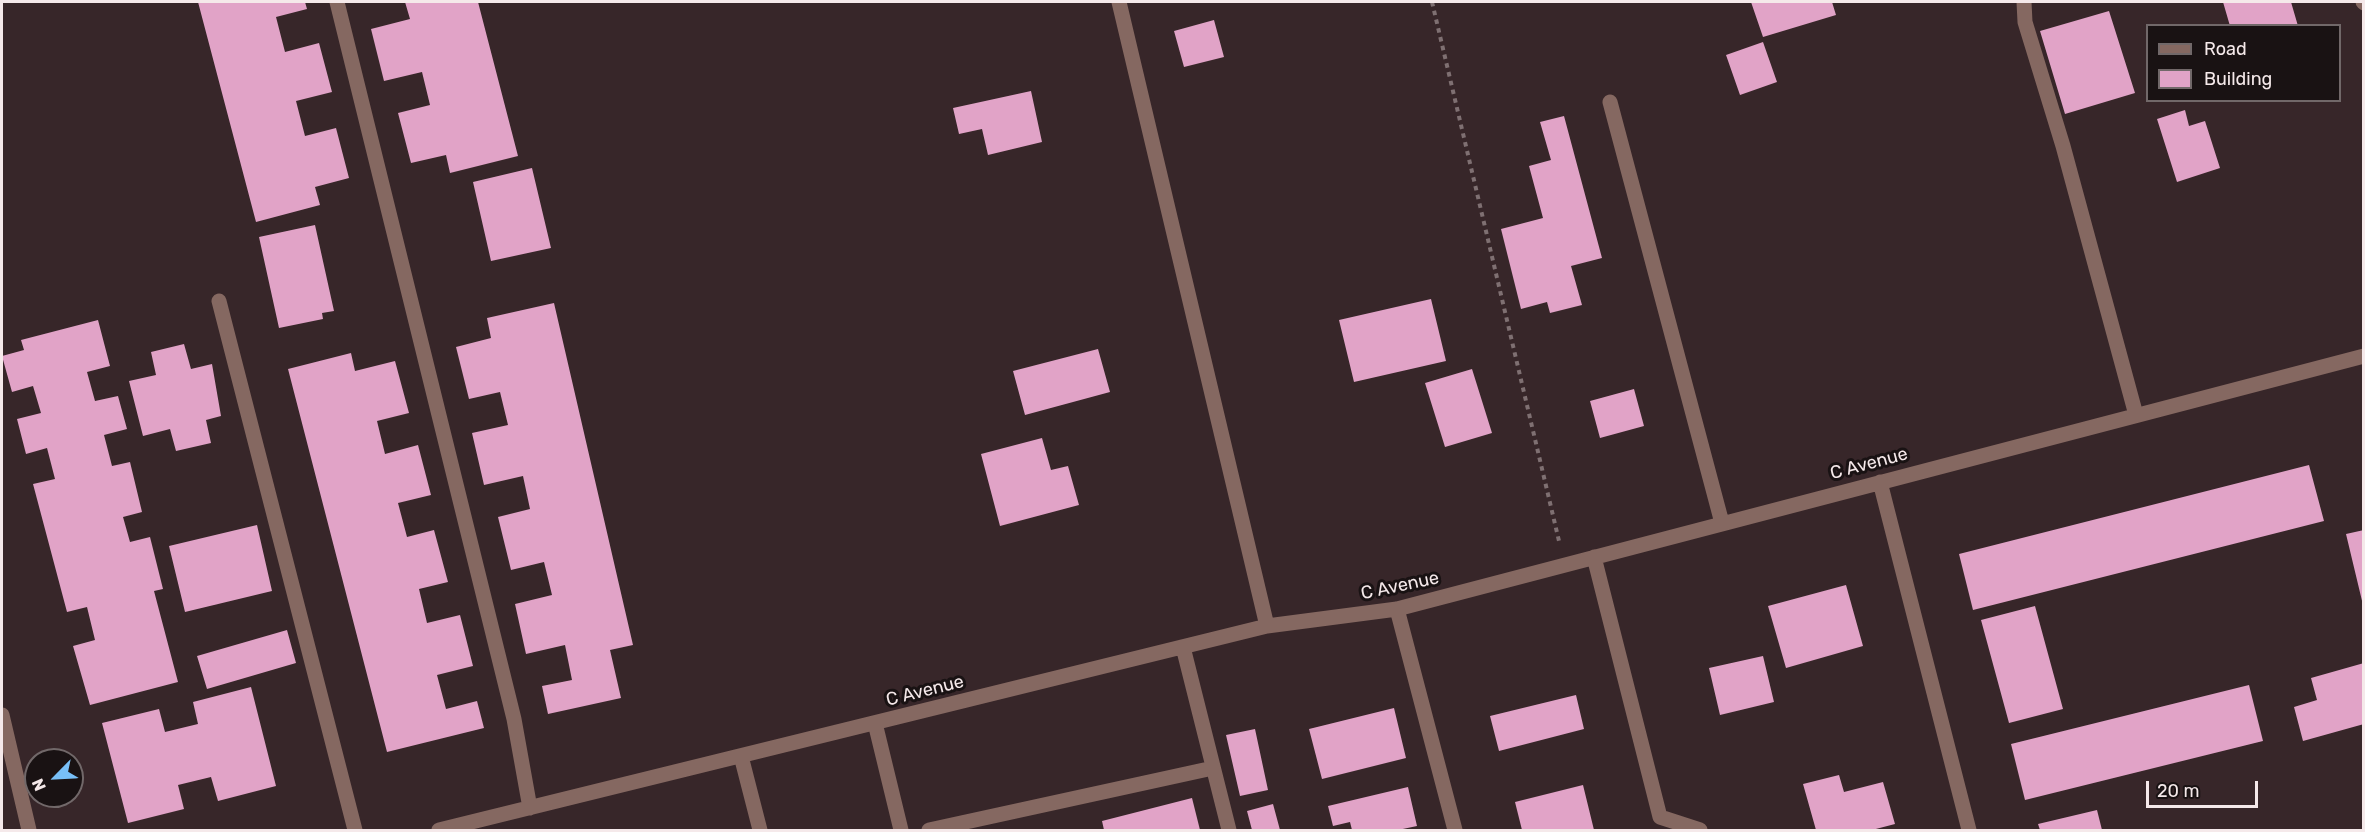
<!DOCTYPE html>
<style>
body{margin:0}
#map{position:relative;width:2365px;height:832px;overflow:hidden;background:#372629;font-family:Rubik,sans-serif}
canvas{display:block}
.frame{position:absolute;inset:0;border:3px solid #f5e9ea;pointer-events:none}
.legend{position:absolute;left:2146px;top:24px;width:195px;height:78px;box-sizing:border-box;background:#191213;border:2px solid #716869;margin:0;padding:8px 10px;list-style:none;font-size:18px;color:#f5e9ea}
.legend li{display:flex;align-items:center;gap:12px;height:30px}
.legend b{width:30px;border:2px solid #716869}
.north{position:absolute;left:24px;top:748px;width:60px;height:60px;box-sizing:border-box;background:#191213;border:2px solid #716869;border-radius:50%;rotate:246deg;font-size:16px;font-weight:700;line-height:24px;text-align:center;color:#f5e9ea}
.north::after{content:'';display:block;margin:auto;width:21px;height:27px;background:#78bff7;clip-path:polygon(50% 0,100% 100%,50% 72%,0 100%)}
.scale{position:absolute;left:2146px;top:781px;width:112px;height:27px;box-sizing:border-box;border:3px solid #f5e9ea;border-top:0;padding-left:8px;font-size:18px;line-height:21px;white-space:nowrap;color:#f5e9ea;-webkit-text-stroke:4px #191213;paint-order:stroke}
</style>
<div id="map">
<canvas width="2365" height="832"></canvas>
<div class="frame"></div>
<ul class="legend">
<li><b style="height:8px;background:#856861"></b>Road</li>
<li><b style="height:16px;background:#e1a3c7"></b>Building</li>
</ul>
<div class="north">N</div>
<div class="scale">20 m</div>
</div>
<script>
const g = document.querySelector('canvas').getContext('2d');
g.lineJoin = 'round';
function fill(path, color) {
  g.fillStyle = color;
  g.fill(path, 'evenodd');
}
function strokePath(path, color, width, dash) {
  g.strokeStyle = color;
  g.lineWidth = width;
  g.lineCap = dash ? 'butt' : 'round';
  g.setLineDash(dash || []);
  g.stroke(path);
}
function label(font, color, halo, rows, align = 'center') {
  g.font = font + ' Rubik,sans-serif';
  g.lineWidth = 6;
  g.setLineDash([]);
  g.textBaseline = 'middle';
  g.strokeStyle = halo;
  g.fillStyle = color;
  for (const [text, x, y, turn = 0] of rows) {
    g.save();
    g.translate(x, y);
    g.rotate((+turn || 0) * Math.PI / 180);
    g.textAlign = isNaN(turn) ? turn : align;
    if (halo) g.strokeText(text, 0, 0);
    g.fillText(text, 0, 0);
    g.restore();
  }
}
fill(new Path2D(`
 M198 2H305L307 9 276 17 285 52 319 43 332 92 296 101 305 136 336 128 349 178 315 187 320 205 256 222Z
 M405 2H478L518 156 450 173 446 155 411 163 398 113 430 105 422 72 384 81 371 29 410 19Z
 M1751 2H1832L1836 15 1763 37Z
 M2223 2H2291L2298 26H2230Z
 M2109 11 2135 93 2065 114 2040 31Z
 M1214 20 1224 57 1184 67 1174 31Z
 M1763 42 1777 82 1740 95 1726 55Z
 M1031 91 1042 142 988 155 982 129 959 134 953 108Z
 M2185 110 2189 126 2205 121 2220 168 2177 182 2157 119Z
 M1564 116 1602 258 1571 266 1582 305 1550 313 1547 302 1521 309 1501 229 1543 218 1529 166 1551 160 1540 122Z
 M532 168 551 248 491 261 473 182Z
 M315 225 334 311 322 313 323 319 279 328 259 237Z
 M1431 299 1446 361 1354 382 1339 320Z
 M554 303 633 645 610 650 621 698 548 714 542 686 572 680 565 645 526 654 515 604 552 595 544 562 511 570 498 517 530 509 523 476 484 485 472 433 508 425 500 392 469 399 456 347 491 338 487 318Z
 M98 320 110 366 87 372 95 401 118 396 127 429 104 435 112 466 130 462 142 512 123 517 130 542 150 537 163 589 154 591 178 682 90 705 73 646 95 640 87 607 67 612 33 484 55 479 47 448 26 454 17 419 41 413 33 386 12 392 2 356 24 350 21 340Z
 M184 344 191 369 212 364 221 416 206 420 211 443 176 451 170 429 143 436 129 381 156 375 151 352Z
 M1098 349 1110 392 1025 415 1013 371Z
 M351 353 355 371 395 361 409 413 377 421 385 454 418 445 431 495 398 503 407 537 434 530 448 582 419 589 427 623 460 615 473 666 437 675 446 709 477 701 484 728 387 752 288 369Z
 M1472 369 1492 433 1445 447 1425 383Z
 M1634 389 1644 426 1600 438 1590 401Z
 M1042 438 1051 470 1068 466 1079 505 1000 526 981 454Z
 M2309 465 2324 521 1973 610 1959 554Z
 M257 525 272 591 185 612 169 546Z
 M2364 530V604L2363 605 2346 534Z
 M1846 585 1863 646 1786 668 1768 606Z
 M2035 606 2063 709 2009 723 1981 620Z
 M287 630 296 663 207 689 197 656Z
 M1763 656 1774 702 1720 715 1709 668Z
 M2364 663V724L2303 741 2294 707 2317 700 2311 678Z
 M2249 685 2263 741 2025 800 2011 744Z
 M251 687 276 786 218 801 211 777 178 785 184 809 128 823 102 723 159 709 165 732 198 724 193 702Z
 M1576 695 1584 729 1499 751 1490 716Z
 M1394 708 1406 758 1322 779 1309 729Z
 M1255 729 1268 790 1240 796 1226 735Z
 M1839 775 1844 792 1883 782 1895 824 1872 830H1816L1803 784Z
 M1583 785 1594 830H1522L1515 802Z
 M1408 787 1417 826 1398 830H1352L1350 822 1333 826 1328 806Z
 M1192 798 1200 830H1104L1102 821Z
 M1273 804 1280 830H1252L1247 811Z
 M2097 810 2102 830H2040L2038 824Z`), '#e1a3c7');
strokePath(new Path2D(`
 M1432 2 1559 541`), '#7f7072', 4, [4.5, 4.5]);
strokePath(new Path2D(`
 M337 2 514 719 530 808
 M1119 2 1267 626
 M2024 2 2025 22 2063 146 2136 415
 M2363 2 2364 3
 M1610 102 1722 523
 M219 301 355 830
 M1880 482 1969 830
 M1594 557 1660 817 1700 830
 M1397 609 1455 830
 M1183 647 1229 830
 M2 715 29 830
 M875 723 901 830
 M741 756 760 830
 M439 830 1267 626 1397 609 2364 356
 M929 830 1213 768`), '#856861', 15);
label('18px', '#f5e9ea', '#191213', [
 ["C Avenue",1869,464,-15],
 ["C Avenue",1400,586,-12],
 ["C Avenue",925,691,-14]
]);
</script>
